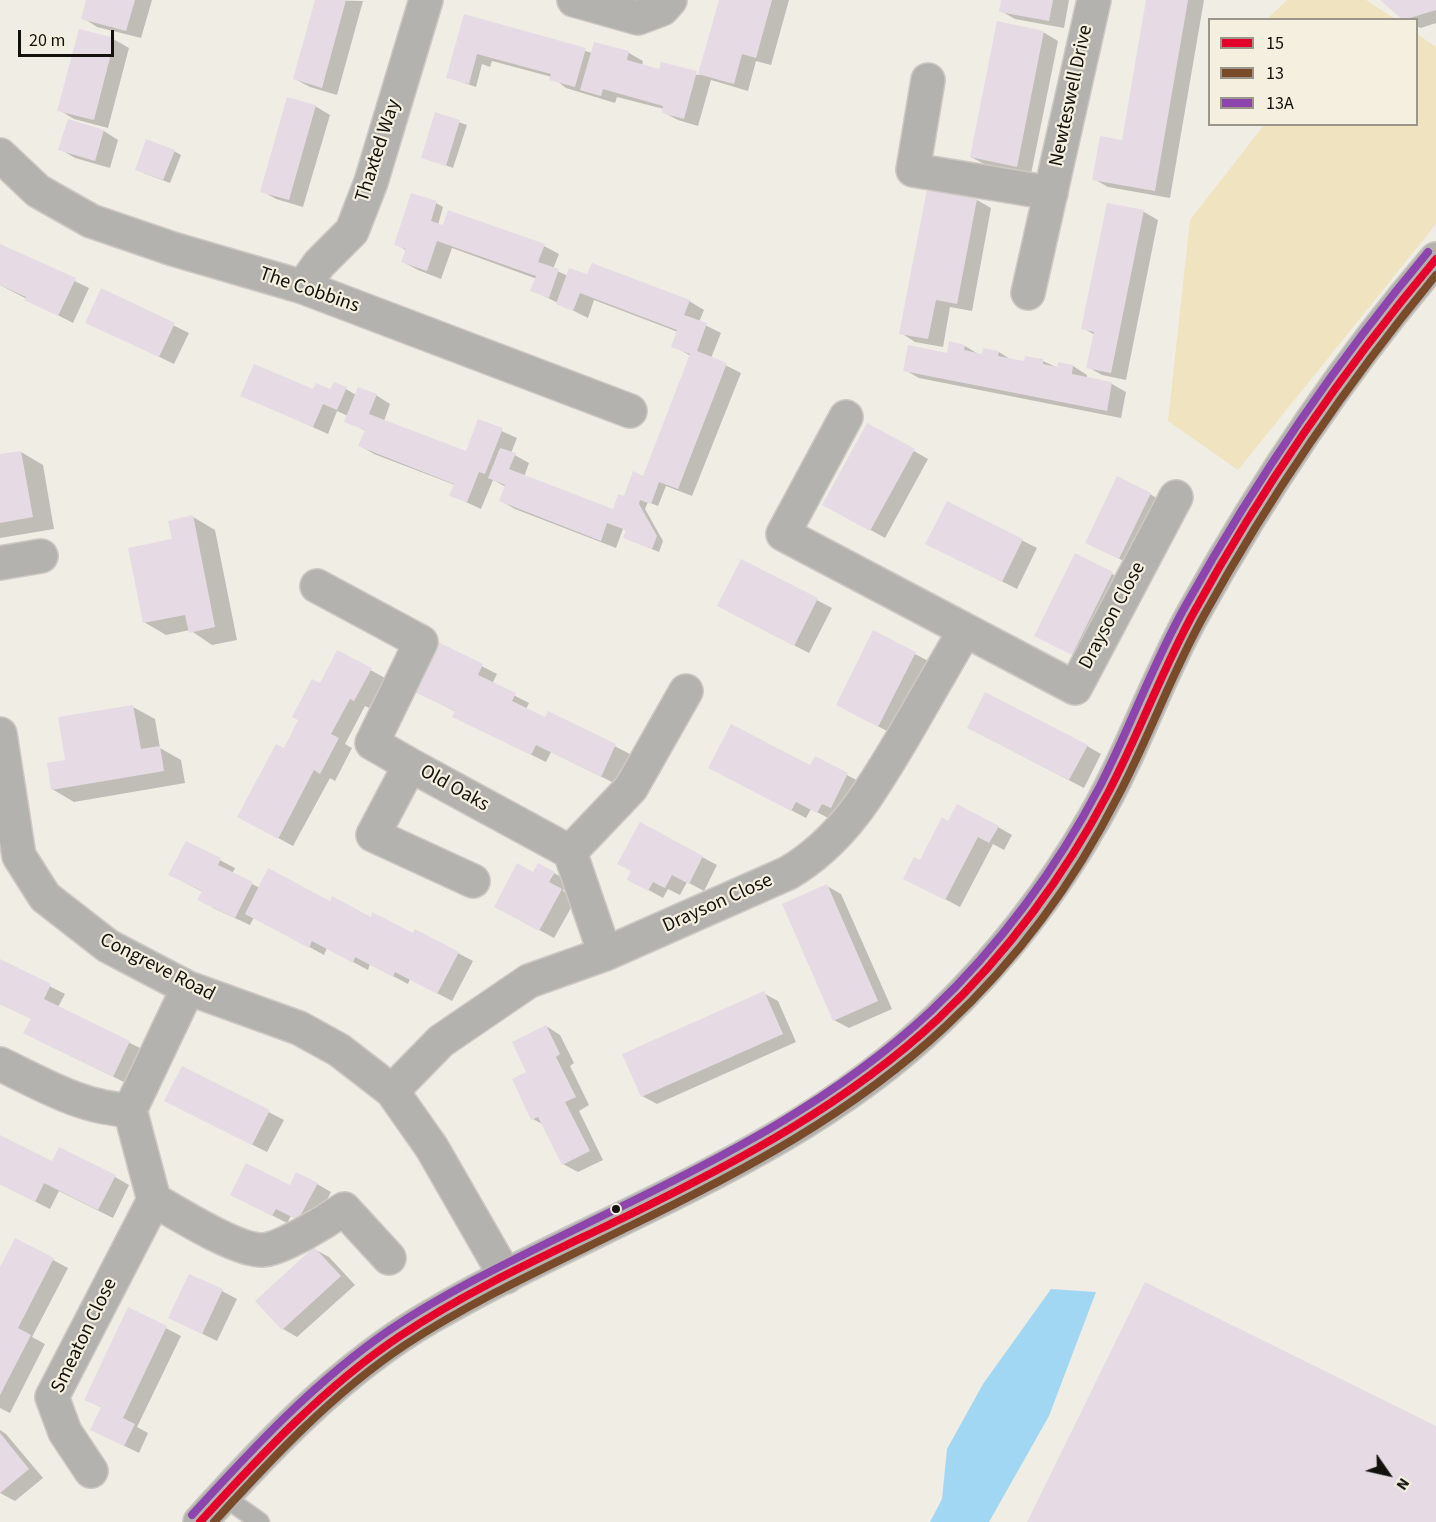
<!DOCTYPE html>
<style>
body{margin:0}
#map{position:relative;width:1436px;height:1522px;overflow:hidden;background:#f0ede5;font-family:"Source Sans 3",sans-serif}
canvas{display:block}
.legend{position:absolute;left:1208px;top:18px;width:210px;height:108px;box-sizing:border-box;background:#f5efe0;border:2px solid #9b968b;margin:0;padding:8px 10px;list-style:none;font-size:18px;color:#13110c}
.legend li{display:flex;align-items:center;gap:12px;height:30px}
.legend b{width:30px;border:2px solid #9b968b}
.north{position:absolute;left:1358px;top:1444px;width:60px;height:60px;-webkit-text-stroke:4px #f5efe0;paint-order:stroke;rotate:124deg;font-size:16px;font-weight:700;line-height:24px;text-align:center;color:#13110c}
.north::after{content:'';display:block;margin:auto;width:21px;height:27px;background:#13110c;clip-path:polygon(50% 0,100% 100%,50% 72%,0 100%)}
.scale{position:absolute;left:18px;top:30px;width:96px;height:27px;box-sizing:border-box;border:3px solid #13110c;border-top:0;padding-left:8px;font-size:18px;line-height:21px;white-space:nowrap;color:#13110c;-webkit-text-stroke:4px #f5efe0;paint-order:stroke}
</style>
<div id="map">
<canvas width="1436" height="1522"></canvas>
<ul class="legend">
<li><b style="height:8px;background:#e4002b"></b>15</li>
<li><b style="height:8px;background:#7a4b2a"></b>13</li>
<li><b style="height:8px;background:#8e44ad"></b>13A</li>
</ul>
<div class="north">N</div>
<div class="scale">20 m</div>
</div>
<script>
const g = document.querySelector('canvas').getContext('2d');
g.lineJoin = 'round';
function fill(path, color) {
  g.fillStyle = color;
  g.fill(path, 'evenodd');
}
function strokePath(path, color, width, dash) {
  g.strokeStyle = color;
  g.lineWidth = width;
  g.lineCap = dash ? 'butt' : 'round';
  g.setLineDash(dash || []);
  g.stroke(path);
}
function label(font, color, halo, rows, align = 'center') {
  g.font = font + ' "Source Sans 3",sans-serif';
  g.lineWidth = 4.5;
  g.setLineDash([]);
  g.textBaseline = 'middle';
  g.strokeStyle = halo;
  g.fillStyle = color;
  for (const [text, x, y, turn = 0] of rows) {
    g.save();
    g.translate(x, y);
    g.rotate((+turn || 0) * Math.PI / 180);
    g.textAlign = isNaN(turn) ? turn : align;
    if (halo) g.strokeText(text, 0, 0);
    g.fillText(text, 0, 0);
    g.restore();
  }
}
fill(new Path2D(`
 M1287 0H1366L1395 19H1267Z
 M1417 34 1436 47V224L1238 470 1168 421 1190 220 1264 125 1416 124Z`), '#efe3c0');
fill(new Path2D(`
 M1051 1289 1096 1292 1049 1416 989 1522H930L942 1499 947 1449 983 1384Z`), '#a2d7f4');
fill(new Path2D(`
 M88 0H152L141 38 97 27 83 18Z
 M317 0 363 1 337 95 310 87 295 79Z
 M721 0H789L771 65 756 61 748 91 711 80 698 126 678 120 663 112 664 109 617 97 615 103 566 88 552 77 492 61 490 67 482 64 476 87 447 77 465 15 592 53 595 44 629 53 643 61 642 66 660 71 700 75Z
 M1003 0H1069L1064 28 1015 19 1001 11Z
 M1148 0H1204L1170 198 1108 187 1094 179 1123 142Z
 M1382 0H1436V23L1421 28 1416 26V20H1406Z
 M80 31 115 40 129 48 108 128 74 119 59 110Z
 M1043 32 1058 41 1031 174 986 165 971 157Z
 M315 106 330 115 303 207 276 199 262 191Z
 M436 114 467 125 453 168 423 157Z
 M69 121 104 131 118 140 110 168 75 158 60 149Z
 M174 151 181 155 170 183 143 173Z
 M977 200 991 208 972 311 950 307 943 347 915 342 901 333Z
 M436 203 443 207 438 225 544 246 559 254 553 269 568 276 689 301 704 310 699 322 721 333 711 358 741 373 692 496 666 486 658 506 648 502 645 509 663 541 659 552 632 541 628 531 623 529 616 548 515 509 501 501 506 487 493 480 481 509 451 495 455 485 374 454 360 446 366 431 346 421 348 416 337 411 328 434 242 395 346 389 356 395H376L390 404 384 421 467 453 479 421 517 438 511 453 529 463 524 477 613 511 644 477 691 356 673 346 678 332 594 300 588 318 532 290 537 279 452 248 441 279 418 270 403 262 407 251 396 244Z
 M1108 205 1144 212 1158 220 1126 380 1102 375 1088 367 1095 335 1083 328Z
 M0 245 89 288 73 323 0 285Z
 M102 290 189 333 174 364 87 322Z
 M950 343 965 346 980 355 999 352 1013 361 1025 363 1043 361 1058 368 1059 363 1073 366 1087 375V379L1112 384 1126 392 1121 418 919 378 905 370 948 355Z
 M914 451 928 459 885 538 824 504Z
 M21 452 43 465 54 529 0 538V456Z
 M1150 494 1165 503 1134 566 1087 543Z
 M948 503 1037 548 1017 589 942 551Z
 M193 517 215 530 237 640 212 645 190 630 166 635 144 622 173 541Z
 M1076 555 1127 582 1087 662 1050 643Z
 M742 561 832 608 809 653 733 614Z
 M874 632 930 662 893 734 852 713Z
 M437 643 497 674 492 684 529 703 526 709 546 719 549 713 630 754 616 784 551 752 546 762 468 724 456 712 429 698Z
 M338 652 385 678 369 708 365 706 345 744 352 748 335 781 330 778 293 846 254 825 285 750Z
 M133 707 155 719 160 748 181 760 185 783 74 802 52 789 67 761Z
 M984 736 1087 746 1101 754 1084 788Z
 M815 758 862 783 832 820 811 809 806 818 724 775 811 767Z
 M949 823 998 827 1012 835 1004 850 993 844 960 907 920 886V862Z
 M640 824 717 865 704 891 687 882 680 895 668 889 663 898 629 879 633 871Z
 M187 843 235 868 232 874 260 888 330 903 413 935 416 931 473 961 452 1001 410 979 408 984 370 964 368 970 327 948 324 955 254 917 250 925 213 908 203 892 185 883Z
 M554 873 568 881 563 891 576 899 554 938 510 914 533 874Z
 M827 886 841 894 892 1009 849 1028 834 1020Z
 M0 961 65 994 58 1007 144 1050 128 1084 40 1041 32 1019 0 1004Z
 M763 993 778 1001 796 1042 657 1104 642 1096Z
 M546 1026 560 1035 574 1063 570 1066 589 1105 579 1111 603 1160 578 1172 563 1164 544 1125 533 1119 528 1072Z
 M183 1068 284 1120 267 1152 181 1109Z
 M0 1137 53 1163 115 1177 129 1185 113 1218 59 1191 50 1209 0 1184Z
 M317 1184 331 1192 313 1227 291 1216 287 1223 246 1202 290 1187Z
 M314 1249 329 1257 355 1285 297 1337 283 1329Z
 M53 1260 68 1268 32 1337 45 1344 10 1413 0 1408V1270Z
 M222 1291 237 1299 217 1341 170 1318Z
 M129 1309 181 1336 137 1427 148 1433 139 1453 106 1437 102 1408 86 1399Z
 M0 1430 6 1434 43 1478 15 1501 0 1493Z`), '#0003');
fill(new Path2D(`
 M86 0H135L126 31 81 19Z
 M315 0H346L322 88 293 79Z
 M719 0H772L756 58 742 54 734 84 698 74Z
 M1001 0H1053L1049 21 999 12Z
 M1146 0H1188L1155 191 1092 180 1100 136 1122 140Z
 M1380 0H1436V10L1403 20Z
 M464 14 586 48 575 87 549 80 551 74 477 54 469 84 446 78Z
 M997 21 1044 31 1017 167 970 157Z
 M79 29 115 38 94 120 57 111Z
 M594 42 629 51 627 60 659 69 661 62 697 71 684 119 662 113 663 106 603 89 601 96 580 90Z
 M287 97 316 105 289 200 260 192Z
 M435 112 460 120 446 166 421 158Z
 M68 119 104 130 95 161 58 150Z
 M146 139 175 150 163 180 135 170Z
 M927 189 977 199 957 304 936 300 928 339 899 334Z
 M411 193 437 201 431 221 443 225 448 210 545 244 538 262 559 269 549 298 530 291 536 276 437 241 427 271 401 262 406 249 394 245Z
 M1107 203 1144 210 1111 373 1086 368 1094 332 1081 329Z
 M0 244 76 278 58 316 24 300 26 297 0 285Z
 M592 263 690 300 684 315 707 323 697 351 727 363 678 489 659 482 651 504 640 500 639 504 657 536 652 549 623 538 626 530 607 523 601 541 499 501 505 485 488 478 500 448 516 453 509 469 613 509 618 494 624 496 633 471 643 476 690 354 671 347 677 330 580 293 573 311 556 304 569 268 587 274Z
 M101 288 175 323 159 357 85 323Z
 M949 341 965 345 964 350 982 354 983 348 999 351 998 356 1024 361 1025 356 1043 359V364L1057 367 1058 362 1073 365 1072 374 1112 382 1107 411 903 371 908 345 947 353Z
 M254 364 313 389 316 383 330 389 334 382 347 387 337 410 323 404 313 427 240 396Z
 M358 387 377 394 369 414 466 451 478 419 503 428 485 474 479 472 467 502 449 496 454 484 358 446 365 430 344 422Z
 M867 423 915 449 870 531 822 505Z
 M21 451 33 517 0 523V454Z
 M1117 476 1151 493 1119 559 1085 543Z
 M947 501 1023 539 1002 582 925 544Z
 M193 515 215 627 189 633 185 615 143 623 128 548 172 539 168 521Z
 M1075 553 1113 572 1072 655 1034 636Z
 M741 559 818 598 794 646 717 606Z
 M873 630 916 652 878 727 836 705Z
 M436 641 483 664 478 675 516 693 512 701 545 717 548 711 616 744 601 777 536 745 531 755 452 717 455 711 412 691Z
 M337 650 372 668 354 701 350 699 331 734 339 738 320 774 314 770 278 839 237 817 276 744 284 748 298 720 292 717 312 679 320 683Z
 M985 692 1088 745 1069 780 967 728Z
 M133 705 141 749 160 746 164 771 51 790 47 763 65 760 58 717Z
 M731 724 810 765 815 756 848 773 831 808 822 804 817 813 796 802 791 811 708 768Z
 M957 804 999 826 989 843 978 837 945 900 903 879 914 857 920 860 942 817 948 821Z
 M640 822 703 856 689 884 672 875 665 888 653 882 648 891 627 880 631 871 617 864Z
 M186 841 221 858 218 865 253 882 235 918 197 900 202 891 168 875Z
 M517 863 533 872 538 863 555 872 549 882 562 889 539 931 494 907Z
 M268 868 330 901 332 896 371 917 372 912 413 933 415 929 459 952 437 994 395 972 393 977 355 957 353 963 312 941 309 948 245 914Z
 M827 884 878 1001 833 1021 782 904Z
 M0 959 51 984 44 999 130 1041 113 1077 23 1033 31 1019 0 1004Z
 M764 991 783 1034 641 1097 622 1054Z
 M546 1025 560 1054 556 1057 576 1097 565 1102 590 1151 562 1165 538 1117 531 1120 512 1079 526 1072 512 1042Z
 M182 1066 270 1110 252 1145 164 1101Z
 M0 1135 52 1161 59 1147 116 1175 98 1210 44 1183 35 1202 0 1184Z
 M246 1163 290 1185 296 1172 318 1183 298 1220 276 1209 272 1216 230 1195Z
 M15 1238 54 1258 18 1328 31 1335 0 1395V1267Z
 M314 1247 341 1276 282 1330 255 1301Z
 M189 1274 223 1289 202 1334 168 1318Z
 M1145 1282 1436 1426V1522H1027Z
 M128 1307 167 1326 123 1418 135 1424 124 1446 90 1430 101 1407 84 1400Z
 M0 1433 29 1469 0 1493Z`), '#e6dbe4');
const service = new Path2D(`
 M223 1496 260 1522`);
const minor = new Path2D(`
 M574 0 638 18 662 9 670 0
 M928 80 913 170 1051 193
 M0 155 38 191 91 221 173 249 303 287 630 411
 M303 287 319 264 352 231 371 182 426 0
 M1028 293 1094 0
 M846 417 783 534 1075 688 1176 497
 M0 563 41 556
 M317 586 421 642 372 743 410 765
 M0 734 19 856 45 897 108 946 188 988 299 1028 339 1050 392 1091 432 1148 506 1277
 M570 852 631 788 686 691
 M473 881 373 835 410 765 570 852 605 954
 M0 1064C42 1084 83 1109 130 1110
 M392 1091 441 1041 529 981 605 954 788 873C844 840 873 788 905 734 925 699 945 665 965 630
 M154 1200C179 1214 235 1250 262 1250 280 1250 328 1220 344 1209L389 1258
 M91 1471 65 1432 52 1397 154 1200 130 1110 188 988`);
const tertiary = new Path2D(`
 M200 1522C267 1447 342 1368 430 1317 600 1218 797 1157 939 1018 1000 959 1053 891 1095 817 1133 751 1157 678 1194 612 1263 488 1344 366 1436 259`);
strokePath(service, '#ccc9c3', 21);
strokePath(minor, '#ccc9c3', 36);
strokePath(tertiary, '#ccc9c3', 36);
strokePath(service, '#b4b2af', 18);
strokePath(minor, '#b4b2af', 33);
strokePath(tertiary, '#b4b2af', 33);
strokePath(new Path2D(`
 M200 1522C261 1455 324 1387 400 1336 470 1289 549 1254 625 1217 737 1162 847 1104 939 1018 1007 954 1065 875 1108 793 1139 734 1162 670 1194 612 1263 486 1344 369 1436 259`), '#e4002b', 8);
strokePath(new Path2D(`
 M214 1522C272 1458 333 1393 405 1345 475 1299 553 1264 628 1227 742 1172 853 1113 946 1026 1016 961 1075 881 1118 796 1149 737 1171 675 1203 617 1270 496 1348 382 1436 275`), '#7a4b2a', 8);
strokePath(new Path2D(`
 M192 1515C253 1448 316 1380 391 1329 457 1285 530 1252 600 1217 718 1160 835 1101 931 1011 999 947 1057 868 1100 786 1131 726 1153 663 1186 605 1256 480 1336 362 1428 252`), '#8e44ad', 8);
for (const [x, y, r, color] of [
 [616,1209,5,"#13110c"]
]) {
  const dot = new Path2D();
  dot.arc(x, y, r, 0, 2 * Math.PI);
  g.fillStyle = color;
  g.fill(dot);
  strokePath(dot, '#f5efe0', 2);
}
label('20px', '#13110c', '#f5efe0', [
 ["Newteswell Drive",1072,96,-78],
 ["Thaxted Way",379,151,-72],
 ["The Cobbins",309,291,19],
 ["Drayson Close",1113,616,-62],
 ["Old Oaks",454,789,29],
 ["Drayson Close",718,904,-24],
 ["Congreve Road",157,968,27],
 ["Smeaton Close",85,1336,-64]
]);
</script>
